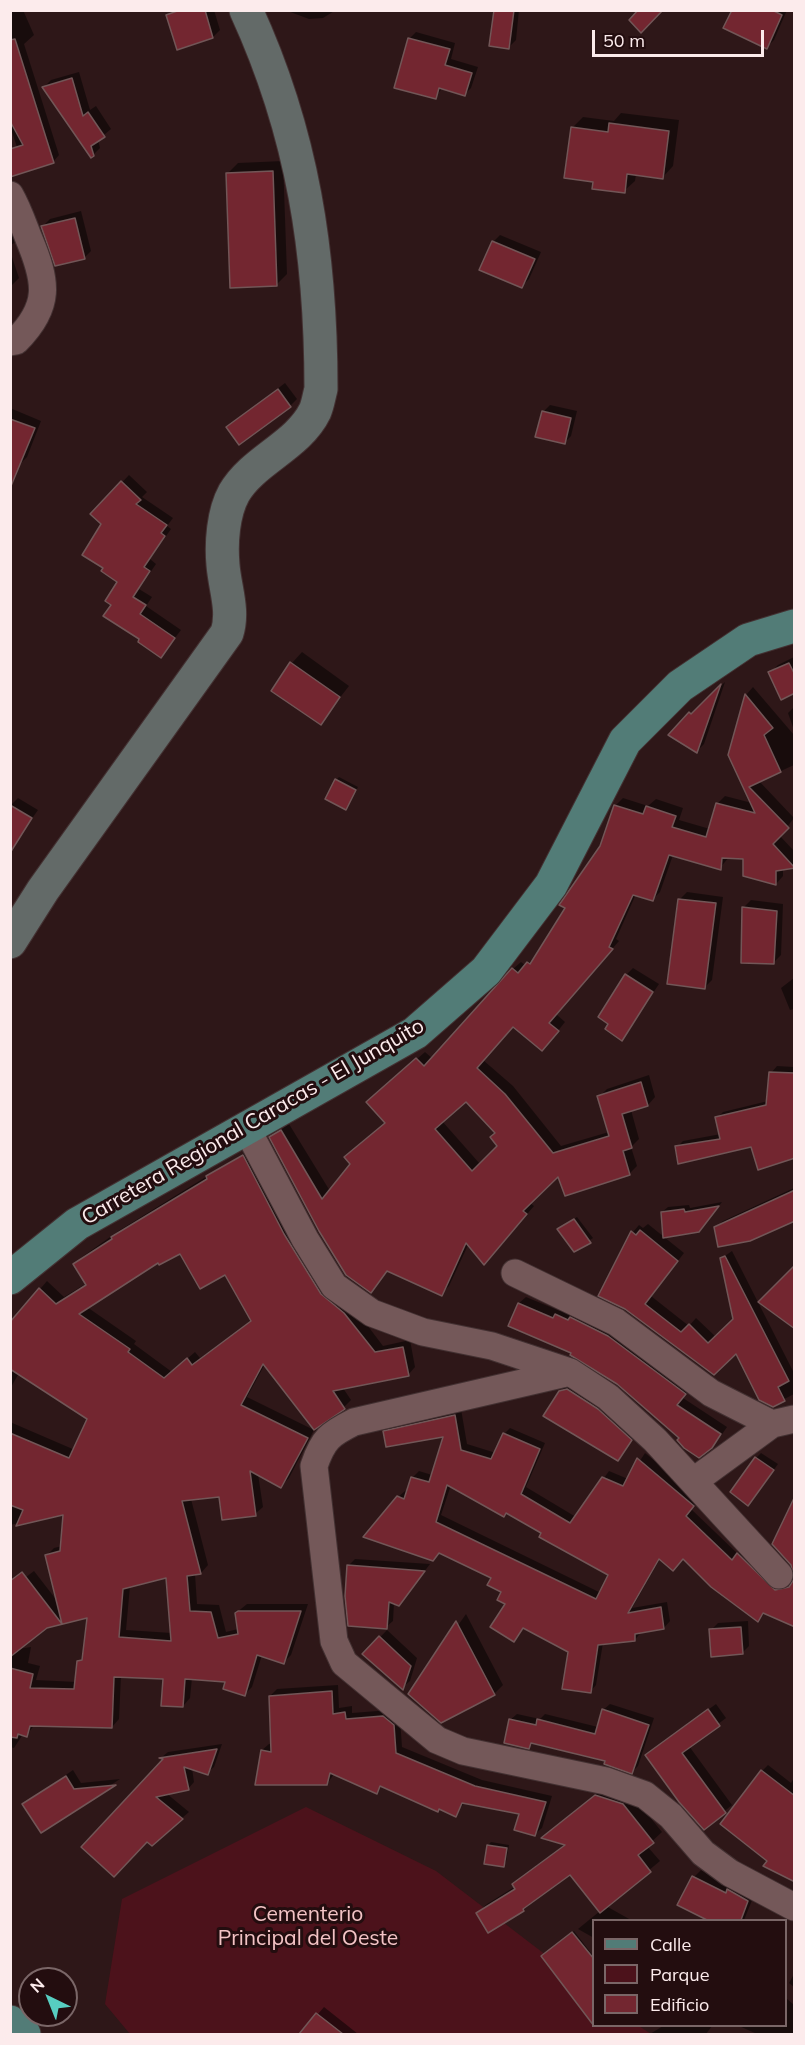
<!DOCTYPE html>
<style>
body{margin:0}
#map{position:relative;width:805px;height:2045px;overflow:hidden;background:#2e1718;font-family:Mulish,sans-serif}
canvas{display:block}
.frame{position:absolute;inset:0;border:12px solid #fcebec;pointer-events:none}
.legend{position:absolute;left:592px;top:1919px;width:195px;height:108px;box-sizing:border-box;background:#230d0f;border:2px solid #7a6667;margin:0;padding:8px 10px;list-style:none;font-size:18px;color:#fcebec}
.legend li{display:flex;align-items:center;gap:12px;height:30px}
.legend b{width:30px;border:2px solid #7a6667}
.north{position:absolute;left:18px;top:1967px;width:60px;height:60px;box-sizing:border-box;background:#230d0f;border:2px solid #7a6667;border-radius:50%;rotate:317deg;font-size:16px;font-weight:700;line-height:24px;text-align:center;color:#fcebec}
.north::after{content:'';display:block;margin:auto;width:21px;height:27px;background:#57cec1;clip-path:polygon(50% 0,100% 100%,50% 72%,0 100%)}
.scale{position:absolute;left:592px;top:30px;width:172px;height:27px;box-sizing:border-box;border:3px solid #fcebec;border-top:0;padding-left:8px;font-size:18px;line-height:21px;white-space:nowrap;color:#fcebec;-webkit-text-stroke:4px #230d0f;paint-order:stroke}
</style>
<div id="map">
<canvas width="805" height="2045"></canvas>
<div class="frame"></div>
<ul class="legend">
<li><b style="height:8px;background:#527c77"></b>Calle</li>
<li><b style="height:16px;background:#4c121b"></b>Parque</li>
<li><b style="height:16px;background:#732630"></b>Edificio</li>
</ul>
<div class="north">N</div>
<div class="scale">50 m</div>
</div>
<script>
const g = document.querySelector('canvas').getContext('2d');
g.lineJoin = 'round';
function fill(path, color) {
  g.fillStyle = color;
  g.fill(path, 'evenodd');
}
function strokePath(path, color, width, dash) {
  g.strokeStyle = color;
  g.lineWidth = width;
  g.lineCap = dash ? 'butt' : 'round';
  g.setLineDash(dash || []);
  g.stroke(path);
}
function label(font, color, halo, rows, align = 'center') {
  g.font = font + ' Mulish,sans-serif';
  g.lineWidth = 6;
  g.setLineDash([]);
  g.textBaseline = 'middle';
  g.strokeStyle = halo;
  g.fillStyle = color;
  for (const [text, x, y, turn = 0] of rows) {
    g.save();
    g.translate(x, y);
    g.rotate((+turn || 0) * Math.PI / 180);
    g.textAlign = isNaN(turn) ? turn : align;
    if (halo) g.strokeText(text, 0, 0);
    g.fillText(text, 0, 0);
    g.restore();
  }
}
fill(new Path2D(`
 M306 1807 436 1871 593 1991 594 2026H639L651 2034H130L105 2004 122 1899Z`), '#4c121b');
fill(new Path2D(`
 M10 10H23L34 35 24 44 59 155 53 162 25 171 10 126Z
 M173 10H214L220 30 213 37 168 15Z
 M285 10H336L323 18 309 19Z
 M495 10H519L516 40 509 47Z
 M733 10H787L774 40 767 47Z
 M416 32 455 43 451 59 478 67 471 88 465 94 443 87 435 98 409 39Z
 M79 72 90 110 96 106 111 129 98 140 100 148 93 155 44 87 51 80Z
 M621 113 679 120 673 166 663 177 636 174 635 181 624 191 595 181 572 128 583 117 614 121Z
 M283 161 287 274 277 284 227 174 238 163Z
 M10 209 22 237 10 246Z
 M81 211 91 251 84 258 43 226 50 219Z
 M500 235 541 252 529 279 522 286 493 242Z
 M10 251 19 278 10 287Z
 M285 383 297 399 290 406 228 427Z
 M550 405 577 411 571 436 564 443 543 412Z
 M10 408 41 421 27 457 19 465 10 462Z
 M129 475 147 492 142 497 173 518 167 526 171 529 150 559 156 564 139 589 152 597 146 606 181 630 161 656 113 604 119 582 105 567 103 524 92 514Z
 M302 652 349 686 320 723 273 691 292 663Z
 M794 657V692L770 673 778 665Z
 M725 682 704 744 697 751 670 734Z
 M753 687 794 735V765L759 781 794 818 780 836 794 851V867L783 868V876L776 884 744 858 729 857 720 868 673 855 660 892 653 899 636 894 616 939 619 941 556 1014 565 1022 549 1042 514 1026 483 1060 513 1086 561 1146 609 1132 599 1097 607 1089 649 1075 655 1097 648 1105 631 1110 639 1139 631 1147 637 1166 629 1174H559L530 1203 534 1206 492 1255 469 1243 449 1286 441 1294 388 1270 378 1283 271 1137 289 1124 330 1191 386 1122 376 1095 425 1052 433 1059 513 969 521 962 526 966 536 955 601 847 615 806 623 798 648 806 656 799 683 808 679 820 710 829 717 804 725 796 752 803 730 755 746 695ZM466 1100 496 1133 499 1146 480 1164 442 1121Z
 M794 707V730L788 713Z
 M339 777 358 787 346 808 336 780Z
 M18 798 38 810 12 847 10 806Z
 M687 892 723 897 712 980 705 987 680 899Z
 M751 900 783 904 781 955 774 962 744 907Z
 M633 968 659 984 622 1039 626 975Z
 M794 978V1009L790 1010 781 988Z
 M777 1066 794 1067V1157L752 1146 677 1147 683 1141 721 1134 717 1118 723 1112 768 1101 771 1073Z
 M251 1149 352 1305 383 1346 410 1340 415 1367 408 1375 343 1388 351 1400 344 1407 265 1364 247 1397 314 1430 289 1478 281 1486 258 1474 263 1507 255 1514 220 1496 191 1499 208 1565 201 1573 195 1574 197 1604 219 1605 226 1632 238 1629 236 1613 247 1604H308L291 1655 284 1662 262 1655 252 1687 245 1694 227 1681 192 1678 190 1698 183 1706 165 1678 121 1676 119 1719 112 1727 35 1724 27 1735 23 1734 14 1748 10 1747V1650L31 1647 28 1663 40 1666 36 1680 77 1682 79 1662 84 1657 89 1616 47 1627 10 1589 34 1571 58 1602 47 1555 54 1548 62 1546 64 1513 10 1525V1422L75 1450 89 1419 19 1373 10 1389V1324L47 1281 64 1297 87 1283 75 1264 82 1257 120 1230ZM181 1252 225 1273 253 1320 200 1358 195 1352 172 1372 134 1344 136 1341 87 1307 159 1261ZM167 1577 172 1633 126 1630 130 1586Z
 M794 1188V1217L716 1227 723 1221Z
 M722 1202 699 1231 662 1212 668 1207 689 1205 690 1208Z
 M577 1217 593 1238 575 1250 559 1229Z
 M648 1224 684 1253 651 1296 689 1326 696 1318 716 1337 735 1319 722 1258 732 1251 794 1373V1394L773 1405 736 1352 713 1373 626 1308 600 1295 633 1232 639 1225 643 1228Z
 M526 1297 560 1311 563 1308 577 1311 692 1387 683 1398 727 1427 718 1440 711 1447 681 1437 618 1383 573 1352 510 1325 519 1303Z
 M567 1384 638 1433 618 1459 560 1392Z
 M461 1409 467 1444 496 1453 504 1434 510 1428 545 1443 526 1487 576 1517 609 1471 628 1479 645 1453 690 1489 699 1499 691 1509 738 1554 744 1548 774 1580 789 1585 794 1577V1622L765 1612 758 1620 684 1557 660 1559 632 1608 667 1602 670 1621 664 1628 641 1632 635 1640 603 1643 596 1685 590 1692 569 1651 524 1627 513 1640 503 1591 493 1577 398 1497 405 1491 408 1492 413 1477 419 1471 432 1475 445 1435 385 1432 391 1426ZM451 1485 507 1512 610 1575 601 1593 441 1515Z
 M761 1453 778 1464 753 1499 756 1458Z
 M355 1559 430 1564 405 1597 394 1603 393 1621 386 1627 348 1566Z
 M466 1614 503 1685 494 1694H410Z
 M748 1621 749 1646 742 1653 711 1630 718 1623Z
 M387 1630 417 1658 410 1681 403 1687 364 1654Z
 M338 1685 339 1708 352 1706V1713L390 1710 400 1718 402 1747 482 1780 552 1796 542 1828 535 1834 521 1813 465 1802 455 1815 382 1786 376 1792 334 1774 327 1784 262 1750 269 1744H272L270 1696 277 1689Z
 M610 1704 654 1718 638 1766 632 1772 607 1760 534 1742 529 1747 510 1720 517 1714 540 1719 545 1714 598 1727 603 1710Z
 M716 1704 726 1718 689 1746 732 1805 704 1828 646 1755Z
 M222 1744 214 1767 207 1773 192 1768 194 1782 188 1789 166 1793 189 1812 152 1844 147 1840 83 1847 165 1758 162 1757 168 1752Z
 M768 1765 791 1783 794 1778V1878L769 1861 762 1771Z
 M73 1770 81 1783 120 1779 41 1831 24 1804Z
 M605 1786 632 1795 662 1832 647 1846 660 1861 606 1906 631 1920H594V1938L578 1929 600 1911 570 1873 523 1910 477 1913 487 1904 516 1886 514 1884 523 1875 566 1844 543 1837Z
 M491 1842 509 1845 506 1862 503 1865 488 1845Z
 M701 1870 732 1886 755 1893 744 1920H710L679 1904 694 1877Z
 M574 1931 594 1957V2019L548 1951Z
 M794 1974V1987L789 1983Z
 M786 1998 794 2005V2034H757L739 2026H786Z
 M324 2007 358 2034H301Z
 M663 2026H712L706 2034H650Z`), '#0007');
const building = new Path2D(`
 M180 10H205L213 38 177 50 166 15Z
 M494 10H514L509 49 489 46Z
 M638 10H663L641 33 629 20Z
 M732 10H772L782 15 767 49 723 28Z
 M408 38 450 49 445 65 472 73 465 96 439 88 436 99 394 88Z
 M15 39 54 163 10 177V149L23 145 10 121V40Z
 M72 78 83 116 88 112 105 137 91 146 94 156 91 158 42 87Z
 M609 123 669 131 663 179 627 174 625 193 592 189 593 182 564 178 571 127 608 132Z
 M273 171 277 286 230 288 226 173Z
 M75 218 85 259 55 266 41 226Z
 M492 241 535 259 522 288 479 270Z
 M278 389 291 407 239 445 226 427Z
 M542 411 571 418 565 444 535 437Z
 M10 419 35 428 11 486H10Z
 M121 481 141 500 136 504 167 525 161 533 165 536 144 567 150 571 133 597 146 605 140 614 175 638 161 658 138 642 139 639 103 616 111 605 105 601 117 582 101 571 103 568 82 555 101 524 90 514Z
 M290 662 340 697 321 725 271 691Z
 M789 663 795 675V693L781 700 768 672Z
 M721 684 697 753 668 735 689 712 691 714Z
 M745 694 773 728 764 735 781 772 749 787 789 828 773 844 795 868 776 871V885L743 876V859L722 858 721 870 669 855 653 901 633 895 609 947 613 949 549 1023 559 1031 542 1051 513 1027 477 1068 505 1094 553 1153 609 1136 597 1096 641 1082 648 1106 622 1114 632 1148 623 1151 630 1175 565 1196 558 1177 523 1211 527 1214 484 1265 466 1243 442 1296 387 1271 371 1293 346 1275 319 1231 269 1137 281 1130 322 1199 350 1164 344 1157 385 1123 366 1102 416 1058 424 1066 512 968 518 973 527 962 530 964 565 908 559 905 600 846 614 805 643 814 646 806 676 816 672 827 706 837 716 803 755 813 728 755ZM466 1102 495 1133 490 1137 497 1146 472 1171 435 1129Z
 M335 779 356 790 346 810 325 799Z
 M10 805 32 818 10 853Z
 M678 899 716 903 705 989 667 984Z
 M742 907 777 911 774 964 741 963Z
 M625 974 653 992 622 1041 605 1029 608 1024 598 1017Z
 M769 1072 795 1073V1158L758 1170 751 1147 678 1164 675 1146 720 1139 715 1117 766 1105Z
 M243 1155 284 1234 321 1294 344 1313 375 1352 403 1347 409 1376 333 1391 345 1409 314 1430 263 1364 241 1405 308 1438 281 1488 250 1471 256 1516 222 1520 219 1497 182 1501 201 1574 187 1576 190 1611 211 1612 218 1638 238 1634 235 1613 238 1611H301L284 1664 257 1655 245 1696 223 1689 225 1682 185 1679 183 1707 161 1706 163 1679 114 1677 112 1728 30 1726 27 1737 18 1734 17 1738 10 1737V1668L33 1674 30 1688 74 1689 77 1661 82 1660 87 1618 47 1628 10 1657V1581L22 1572 62 1624 45 1555 60 1551 63 1515 16 1526 23 1510 10 1505V1433L69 1458 87 1419 10 1369V1322L39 1288 56 1304 86 1285 73 1264 112 1239 111 1237 207 1179 206 1176ZM180 1254 200 1289 225 1275 251 1321 192 1365 187 1358 164 1378 128 1352 130 1349 79 1314 158 1263 159 1265ZM166 1578 171 1641 119 1637 123 1589Z
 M795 1190V1221L750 1241 718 1247 714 1227Z
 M719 1206 699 1232 663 1238 661 1212 684 1209 685 1212Z
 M574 1219 591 1243 574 1252 557 1229Z
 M640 1230 678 1261 645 1304 681 1332 689 1324 708 1343 733 1319 720 1258 725 1256 789 1381 778 1387 785 1401 773 1407 759 1400 736 1354 714 1375 625 1309 598 1296 631 1231 636 1235Z
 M795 1265V1329L758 1302Z
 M518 1303 553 1318 555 1314 568 1320 570 1317 608 1336 686 1394 677 1405 721 1434 712 1448 699 1458 684 1448 677 1440 679 1438 617 1384 570 1355 571 1353 508 1326Z
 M567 1389 598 1409 632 1440 618 1461 543 1416 559 1391Z
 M455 1415 461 1450 491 1459 503 1433 540 1449 521 1494 570 1523 602 1477 623 1486 637 1458 694 1506 686 1516 732 1560 737 1553 775 1590 789 1587 794 1579 791 1565 772 1544 795 1496V1627L763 1613 758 1622 711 1587 683 1559 673 1571 659 1559 628 1613 661 1607 664 1629 635 1634V1641L598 1645 591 1693 562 1689 568 1652 523 1628 514 1642 490 1627 505 1604 497 1600 501 1592 487 1585 491 1578 439 1553 433 1561 363 1537 397 1496 404 1499 411 1477 429 1482 443 1437 386 1447 383 1431ZM447 1485 504 1517 506 1513 541 1533 539 1537 608 1575 596 1599 436 1522Z
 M755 1457 774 1470 748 1506 730 1492Z
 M347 1565 425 1571 399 1606 389 1602 387 1629 348 1626 345 1596Z
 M456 1621 495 1695 441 1723 408 1694Z
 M741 1627 743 1654 711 1657 709 1629Z
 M379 1636 411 1666 403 1690 362 1654Z
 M332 1691 333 1714 345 1712 346 1719 383 1716 394 1725 396 1753 475 1786 546 1802 535 1836 514 1830 519 1814 462 1803 456 1817 439 1809 438 1812 380 1786 377 1794 330 1773 327 1785H255L261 1750 271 1752 269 1696Z
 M602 1709 649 1725 632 1774 604 1764 605 1761 531 1743 529 1749 504 1743 509 1719 536 1725 537 1719 595 1734Z
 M708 1709 720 1726 682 1753 726 1813 704 1830 679 1802 645 1755Z
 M217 1749 208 1775 184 1767 189 1790 156 1797 183 1819 152 1846 147 1842 114 1877 81 1847 163 1759 159 1758Z
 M761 1770 795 1796V1882L763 1866 767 1861 720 1824Z
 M66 1776 74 1789 116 1785 41 1833 22 1804Z
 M595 1795 623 1804 654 1843 638 1855 651 1872 600 1913 570 1875 523 1909 524 1911 488 1933 476 1913 515 1889 512 1884 565 1845 541 1838Z
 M487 1845 507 1848 504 1867 484 1864Z
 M692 1876 726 1893 727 1889 748 1901 741 1920H707L677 1905Z
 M572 1932 594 1959V2026L541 1956Z
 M316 2013 343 2034H299Z`);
fill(building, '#732630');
strokePath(building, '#725657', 1.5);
const street = new Path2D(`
 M10 195C18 209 23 224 29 239 47 282 51 306 16 341L10 342
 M247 1129 305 1239 334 1286 372 1313 423 1332 492 1346 570 1372 608 1397 655 1440 779 1575
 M515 1273 616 1322 711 1393 772 1424
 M570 1372 354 1422C330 1434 323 1439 314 1466L334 1641 344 1663 437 1740 463 1751 606 1781 645 1795 671 1816 703 1853 730 1873 794 1907
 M694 1481 772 1424 794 1419`);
const secondary = new Path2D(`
 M10 942 43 890 227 633C234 610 225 589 223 565 221 543 223 513 234 493 253 460 298 446 315 411 318 404 319 396 321 389 321 254 303 134 246 10`);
const primary = new Path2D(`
 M10 1278 77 1224 415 1033 486 971 551 885 625 741 680 686 748 640 794 626
 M10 2022 24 2034`);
strokePath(street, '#433132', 29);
strokePath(secondary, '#433132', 35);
strokePath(primary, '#433132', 35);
strokePath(street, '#745859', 27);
strokePath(secondary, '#636a68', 33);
strokePath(primary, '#527c77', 33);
label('21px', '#fcebec', '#230d0f', [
 ["Carretera Regional Caracas - El Junquito",253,1122,-30]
]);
label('21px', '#f3c3c5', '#230d0f', [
 ["Cementerio",308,1915],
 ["Principal del Oeste",308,1939]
]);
</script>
